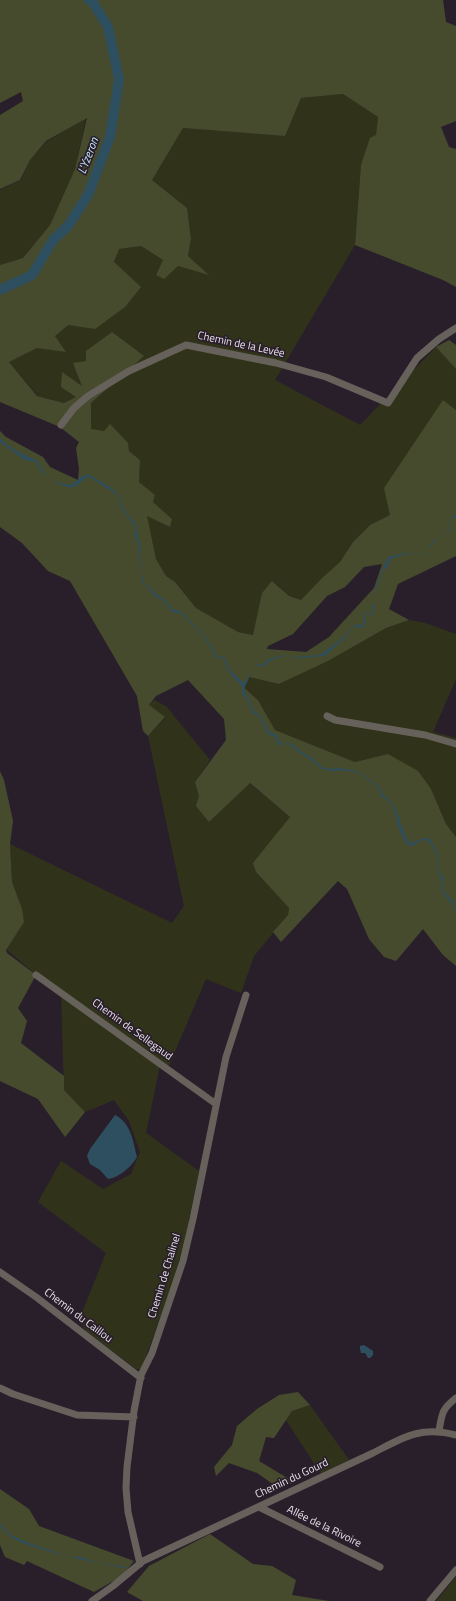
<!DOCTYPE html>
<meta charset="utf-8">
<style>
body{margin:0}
canvas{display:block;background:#291f2b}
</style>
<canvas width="456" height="1601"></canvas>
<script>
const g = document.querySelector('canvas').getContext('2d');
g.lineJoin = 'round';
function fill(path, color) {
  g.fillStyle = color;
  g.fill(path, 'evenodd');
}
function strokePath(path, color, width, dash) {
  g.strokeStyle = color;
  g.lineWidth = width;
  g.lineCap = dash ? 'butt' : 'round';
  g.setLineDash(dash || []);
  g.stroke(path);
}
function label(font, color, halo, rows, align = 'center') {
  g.font = font + ' "Titillium Web",sans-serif';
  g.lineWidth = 3.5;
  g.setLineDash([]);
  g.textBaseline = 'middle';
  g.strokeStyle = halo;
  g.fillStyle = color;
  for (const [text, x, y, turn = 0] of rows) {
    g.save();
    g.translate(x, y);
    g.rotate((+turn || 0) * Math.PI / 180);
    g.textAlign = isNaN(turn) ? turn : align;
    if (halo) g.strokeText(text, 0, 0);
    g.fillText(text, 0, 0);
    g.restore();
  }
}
fill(new Path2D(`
 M343 94 378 117 376 136 361 165 355 245 275 380 360 425 436 347 456 369V410L443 400 390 515 370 525 353 542 340 562 322 578 301 600 289 596 273 581 262 593 254 635 238 632 196 608 175 582 166 576 156 559 146 515 170 527 172 519 153 502 155 495 139 482 140 460 104 431 91 430V403L143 357 86 361 82 386 62 373 76 397 64 403 38 396 9 362 37 348 65 351 55 336 68 324 95 329 118 249 141 246 163 260 156 275 178 266 208 274 188 256 191 239 187 208 152 180 183 128 285 136 301 98Z
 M86 118 75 169 50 225 23 258 0 265V190L21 180 30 160 46 142Z
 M409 620 425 623 456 634V679L433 732 456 738V837L446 824 431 789 388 754 355 762 275 730 258 700 242 686 249 677 279 684 328 661 386 628Z
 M154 700 166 706 210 760 195 782 209 822 249 783 290 817 256 872 289 908 288 915 254 956 241 993 206 979 167 1070 160 1065 146 1133 199 1171 184 1244 167 1299 141 1370 136 1369 86 1331 79 1320 106 1253 38 1202 61 1161 103 1189 131 1174 140 1152 129 1121 114 1100 85 1112 64 1090 61 993 36 975 6 949 24 921 12 882 10 844 172 923 184 906 148 736 165 718 149 705Z
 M310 1405 349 1460 321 1474 286 1420 292 1411Z
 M456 1577V1601H436Z`), '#303319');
fill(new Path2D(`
 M0 0H443L446 22 456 26V121L441 127 449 147 456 149V287L443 280 355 245 361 165 370 138 376 135 378 117 343 94 301 98 285 136 183 128 152 180 187 208 191 239 188 256 209 275 178 266 164 279 156 275 163 260 141 246 119 249 114 262 141 287 125 307 95 329 68 325 55 336 66 352 37 348 9 362 37 396 64 403 76 397 61 387 62 372 82 386 73 363 86 361V351L112 332 144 356 91 403V429L104 431 110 424 128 443 129 451 140 460 139 482 155 495 153 502 172 519 170 527 147 516 156 559 166 576 175 582 196 608 238 632 253 635 262 593 272 581 289 596 301 600 322 578 340 562 353 542 370 525 390 515 384 488 443 400 456 410V556L398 584 389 609 409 620 386 628 328 661 279 684 249 677 242 686 258 700 275 730 355 762 388 754 418 771 431 789 446 824 456 837V966L443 955 423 929 396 961 384 957 369 939 347 889 338 881 281 942 273 932 288 915 289 908 256 872 253 863 290 817 250 783 209 822 196 806 199 796 195 782 226 740 224 719 188 680 156 696 149 705 165 717 148 736 143 731 137 696 70 581 48 571 22 543 0 527V431L6 437 43 457 50 467 78 480 79 469 76 448 79 442 60 427 0 402V265L23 258 50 225 75 169 87 118 46 141 30 160 20 180 0 189V115L23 101 21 92 0 103ZM382 564 374 588 329 637 306 652 267 649 268 646 293 634 327 596 345 587 364 567Z
 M449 340 456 345V369L436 347Z
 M0 771 4 780 13 821 10 844 12 882 22 909 24 922 6 950 7 953 36 975 18 1008 27 1021 21 1043 64 1076V1090L85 1112 65 1137 38 1099 0 1081Z
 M298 1392 310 1405 292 1411 274 1438 266 1437 259 1461 294 1482 280 1489 257 1473 229 1463 216 1476 214 1467 232 1445 237 1426 257 1409 279 1395Z
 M0 1489 29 1509 39 1526 134 1561 122 1576 94 1592 27 1561 24 1565 5 1557 0 1545Z
 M210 1534 253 1564 272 1566 296 1580 292 1595 329 1601H143L127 1592 149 1566Z`), '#474b2d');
fill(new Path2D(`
 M0 438C11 450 25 455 38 461 40 464 41 468 43 471 48 480 62 485 72 485L81 477 88 474 110 487 117 494 126 513 137 525V536L141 546 139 555 144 583 156 594 166 601 172 609 180 611 205 636 217 656 225 658 229 670 244 683 257 664 262 665 269 659 285 655 298 657 320 655 323 653 345 636 353 626 357 624 363 626 364 622 363 613 373 614 372 604H374V615L364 614 366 622 364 627 361 628 355 626 353 627 346 637 324 656 298 658 287 655 271 660 262 667 257 665 252 671 244 689 254 711 260 715 269 732 276 735 281 744 288 743 294 745 298 750 312 758 323 768 334 769 338 768 357 771 380 787 382 794C400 805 398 826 410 843 418 843 418 837 430 839L438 854 439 873 444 878 442 889 453 902 456 915 452 904 441 890 442 879 438 874 437 855 429 841 422 840 412 846 408 845C405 840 402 836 400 831 395 817 396 803 381 796L378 787 357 772 338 770 333 771 322 769 310 759 298 752 292 746 288 744 279 745 275 737 268 734 259 716 253 713 247 699 242 693V686L227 670 224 659 216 657 203 635 180 613 173 612 170 609 164 601 155 596 142 582V572L138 558 139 545 134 535 136 527 123 511 117 496 113 492 88 476 75 487H68L58 484 41 472 37 462 25 460 0 442Z
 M456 515V518H451L448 521 451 530 437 539 423 554H405L390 559 388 566 383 571 372 601C376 585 382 571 388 557L405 553 420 554 425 552 433 541 449 531 450 528 447 521Z
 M115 1115C131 1123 133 1141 137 1157 131 1167 120 1177 108 1179L100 1170 90 1164 87 1156 90 1149Z
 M364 1345 373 1351V1355L370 1358H368L365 1353H361L360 1349V1346Z
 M0 1523 9 1534 26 1542 70 1557H80L99 1563 127 1567 125 1568C96 1563 67 1557 39 1548 29 1545 18 1542 10 1536 6 1533 3 1529 0 1525Z`), '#2e4f60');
strokePath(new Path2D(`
 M0 290 32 275 53 240 68 226 88 195 110 137 119 79 108 27 92 1 89 0`), '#2e4f60', 10);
strokePath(new Path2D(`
 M61 425 74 408 88 396 129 371 186 345 276 363 326 377 388 403 417 358 439 339 456 328
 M327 716 335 720 425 735 456 744
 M36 975 216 1104
 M0 1272 36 1297 141 1378
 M0 1388 13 1394 77 1415 134 1417
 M439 1431C442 1413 442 1409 456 1398
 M259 1507 380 1567
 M140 1564 128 1512 126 1488 127 1467 134 1411 141 1375 152 1353 183 1261 193 1219 226 1057 246 995
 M92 1601 113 1586 143 1561 373 1453C404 1437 420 1426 456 1435
 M430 1601 456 1570`), '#66625b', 7);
label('11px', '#e9e1ea', '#291f2b', [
 ["Chemin de la Levée",241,345,12],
 ["Chemin de Sellegaud",132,1030,36],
 ["Chemin de Chalinel",165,1276,-73],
 ["Chemin du Caillou",78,1316,37],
 ["Chemin du Gourd",292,1479,-25],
 ["Allée de la Rivoire",324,1527,26]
]);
label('italic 12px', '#c2e7fa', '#291f2b', [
 ["L'Yzeron",89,156,-69]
]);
</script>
